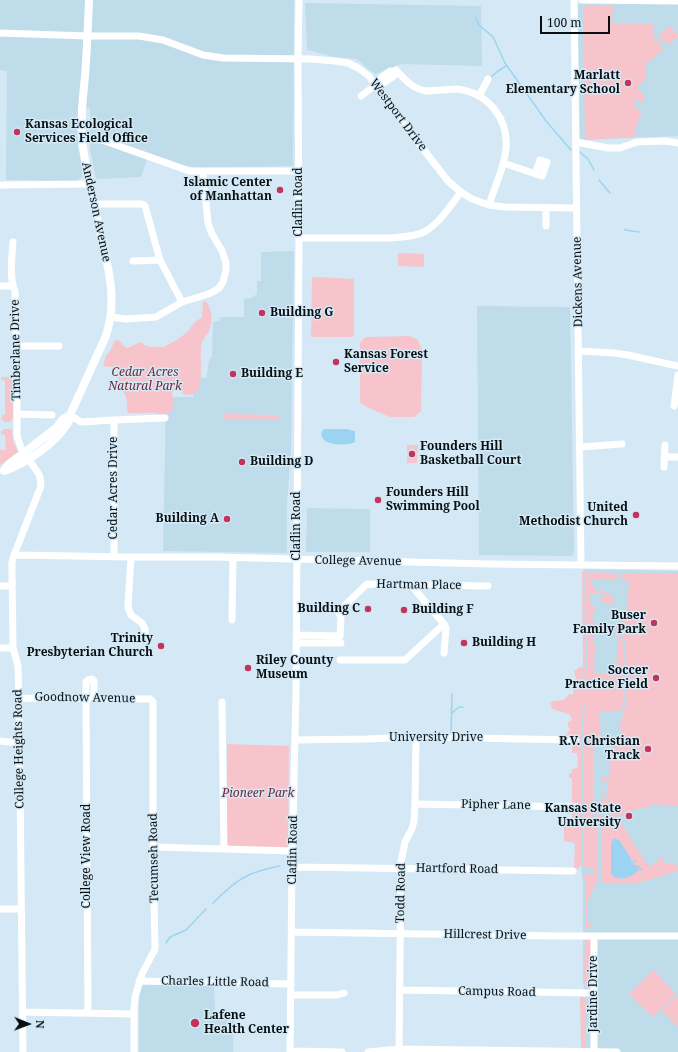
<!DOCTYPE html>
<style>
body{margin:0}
#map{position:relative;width:678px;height:1052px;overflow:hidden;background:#d4e9f5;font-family:"Noto Serif",serif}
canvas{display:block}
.north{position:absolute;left:8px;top:1004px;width:40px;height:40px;-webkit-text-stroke:3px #d4e9f5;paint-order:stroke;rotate:91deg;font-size:11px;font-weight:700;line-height:16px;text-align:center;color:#091014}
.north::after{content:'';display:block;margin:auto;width:14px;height:18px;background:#091014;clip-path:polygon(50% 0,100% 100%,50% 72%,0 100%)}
.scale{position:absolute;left:540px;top:16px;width:70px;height:18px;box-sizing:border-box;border:2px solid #091014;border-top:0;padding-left:5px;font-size:12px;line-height:14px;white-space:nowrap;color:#091014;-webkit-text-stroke:3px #d4e9f5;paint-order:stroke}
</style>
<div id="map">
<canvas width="678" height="1052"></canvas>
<div class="north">N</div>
<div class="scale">100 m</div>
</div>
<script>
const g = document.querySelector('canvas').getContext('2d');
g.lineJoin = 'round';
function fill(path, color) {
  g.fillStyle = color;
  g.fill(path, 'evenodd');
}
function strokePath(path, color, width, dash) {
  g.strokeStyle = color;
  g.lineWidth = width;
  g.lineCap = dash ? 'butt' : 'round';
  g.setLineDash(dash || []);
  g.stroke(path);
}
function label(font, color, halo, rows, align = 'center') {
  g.font = font + ' "Noto Serif",serif';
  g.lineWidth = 3;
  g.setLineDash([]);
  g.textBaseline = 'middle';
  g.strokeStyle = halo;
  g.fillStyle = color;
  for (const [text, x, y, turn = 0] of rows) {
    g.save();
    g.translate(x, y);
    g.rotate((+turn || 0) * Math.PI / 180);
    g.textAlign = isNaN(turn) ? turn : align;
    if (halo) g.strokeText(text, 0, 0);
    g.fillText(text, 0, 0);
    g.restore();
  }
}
fill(new Path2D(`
 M0 0H294L293 166 196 168 184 165 149 153 141 177 96 179 90 149V108L78 109V145L83 173 81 178 78 181H74L6 180 7 71 0 70Z
 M584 2 678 4V136L585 140 580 139 578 18V6L580 3Z
 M305 3 481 6 482 66 401 64 376 74 368 69 357 59 335 57 307 50Z
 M294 251 291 452 287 503V553L163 551 166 397H193L195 377 206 378 207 374 209 360 212 357 213 322 219 321 220 317H244V299L251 298 257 294V281H261V252Z
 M477 306 570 307 574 551 572 556 479 555Z
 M307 508 370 509V552H306Z
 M586 569 678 571V1052H586L585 995 583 982V883L581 867 580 705 583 667 582 572Z
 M143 984 214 985 215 1011 234 1012 233 1052H139V1004L140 994Z`), '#bfdceb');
fill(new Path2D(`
 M583 6H613L612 24H653V36L664 49 646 64 645 74 647 76 646 79 637 87 646 99 641 103 636 98 634 105 642 114 638 120 634 137 585 140Z
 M670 26 678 35V37L669 45 666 41 664 43 658 36Z
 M398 253 424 254V267L398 266Z
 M312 277 354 279V336L352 337H311Z
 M206 301C212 308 213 322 209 331 206 336 202 340 201 347 200 362 203 376 198 391L190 395 183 394 181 389 178 387 174 389 172 394 174 404 173 408 169 413 162 415 154 413H128C125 400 130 397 118 387L117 381 121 373C116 365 111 368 103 366L106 355C111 351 112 347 114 341L117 340 120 341C128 354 131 344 141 342 147 349 155 346 164 347 171 343 179 339 186 333 192 328 194 320 202 318L203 302Z
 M410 336 418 340 422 349 421 411 414 417H390L371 409 360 403V343L365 337Z
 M2 377H11L12 379 13 418 10 422H4L1 418 2 415H5V381L1 380V379Z
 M223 414 278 415 279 419H223Z
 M4 429H9L12 430 13 441 18 452 0 465V458L1 457 0 455V450H6L5 435 1 434V432Z
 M407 445H418L417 463H407Z
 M586 571 590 573V574L585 578 584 582 586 665 583 666 582 574 583 572Z
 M605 572V574H608V573H609V574H612V573L618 574V580H592V582L591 583 592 586H596V591H599V590H602L605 593C609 593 613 596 614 601L612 605 609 607V602H605L603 605 601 598H603L604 593H600V595L599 593H590V602L592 604 595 609 592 618 593 621V640L595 646 594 662 595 674H609L616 673 617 651V638L618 634 615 628 617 627C627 642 624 670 623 687 623 695 624 704 621 712H615L614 710 610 711H599V726L601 730 599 734 602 738 594 744 593 747V815L597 828V881L592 892 591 898 587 899 588 924H591L592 927 585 929V885L584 874H593V868H583V866L584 811 583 719V712L586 706V677L587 665V634L588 632V629L587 628 585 581 587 578 590 576 591 573Z
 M625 573 678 574V806L652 804 650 807C645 808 639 808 634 810 625 813 618 819 609 817V815H610V813H615V812L612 811H613L610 812 612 811H610V807L600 806V815H605L604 818 599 819 597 814V805L601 804V797H608V793L602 792V787L603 792H608V782L603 781 602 785V783H601V777H609V750H614L617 744 616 743 622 730 619 727V726L622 719 625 707 626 688V646L620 622 625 618 627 613 629 581 621 580 622 574Z
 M580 667H586C582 679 586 691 585 703 584 708 581 711 581 716V745L579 744V736H568L566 735 570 730 568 726V722L572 720 570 715C564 712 555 711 551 708L552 707 550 703 553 701 564 700 569 694 573 695V688L578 687V683L577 679H576L574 671Z
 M572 743H576L578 746H581L582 810 578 807V804L572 803V778H569V773L572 774V769L578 768 577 753H572Z
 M227 744 289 746 288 848 230 847 227 843Z
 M578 809 582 812V814L581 865 580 867 578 869 574 868 575 843 564 841V826H569L571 827 575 824V819H572V810Z
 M619 820 648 866 656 863 660 858H664V864H676V866L678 867V871L667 874 649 880V879H647L646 881 631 884H616V883H605L602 881 601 879V827L606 822Z
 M585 939 591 940V989L588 990 584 980Z
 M653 970 676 994 653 1017 629 994Z
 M580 997H585L586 998V1048H581Z
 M675 997 678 998V1027L661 1011Z`), '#f7c4cc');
fill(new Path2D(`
 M325 429H347L353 431 355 430V442C349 446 329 445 324 440 322 438 322 436 321 434L323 430Z
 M614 838 619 840 632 860 631 861 634 865H636L638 866 637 867 639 870C632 877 619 883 611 874V843Z`), '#9bd4f3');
strokePath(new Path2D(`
 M476 18 479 25 493 37 505 63 546 121 571 150
 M490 78 498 71 506 66
 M580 152 588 159 594 170
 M599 180 610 193
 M625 229V230L639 232
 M452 713 459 707H463
 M451 734 452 694
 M630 863 636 861
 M637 866 639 867 641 870
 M213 903C236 880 247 872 280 866
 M166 943 170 937 186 930 206 909`), '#9bd4f3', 1.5);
strokePath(new Path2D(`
 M574 0 581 564
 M582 0 678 1
 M0 33 88 36H139L163 40 203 55 223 58 311 59 335 61 348 63 358 68 369 76 413 136 448 181 461 192 472 199 489 205 505 207 577 208
 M380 82 384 83 394 76V72
 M361 96 380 82 381 78 390 71 394 72 396 70C404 79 413 89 426 91 431 91 436 90 441 90 446 90 451 89 456 89 487 92 509 118 506 149 504 168 495 186 489 205
 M479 96 488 79
 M82 138 102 140 189 171H299
 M576 142 608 148H620L637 142 665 141 678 143
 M503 163 542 176 547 162 540 160 535 174
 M0 185 90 184
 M94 204H142L145 206 160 260 182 302
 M546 226V208
 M299 238H390C401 237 414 237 424 232 439 224 451 205 461 192
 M13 242C12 254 9 280 15 291L17 375V436L21 448 38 473 40 477 41 486 16 550 12 562V570L13 648 18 666 19 698 23 1052
 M133 261 160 260
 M0 286H12
 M111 317 126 319 156 317 182 302 199 297 211 293 219 288 223 282 226 270V263L222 251 212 234 208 223 203 171
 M16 346H59
 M579 351 614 353 628 355 678 366
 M674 406 678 375
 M17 414 52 415
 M70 415 81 422 114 420 165 418
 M580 447 622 444
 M664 457H678
 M664 467 665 445
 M14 555 131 557H215L488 564 678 566
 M114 557V420
 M131 557 128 607 131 615 142 623 145 629V638
 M410 584 444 624 446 628 444 653
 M0 586H12
 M232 620 233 558
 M297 635 340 636 341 617 338 612 367 584 488 586
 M296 643H341
 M0 648H13
 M340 660H405L444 624
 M19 698 150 699 153 702V847L155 949 142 974 135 997 134 1008V1052
 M222 702 224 849
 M295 740 366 739 416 737 576 740
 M0 741 19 743
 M415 804 577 807
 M153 847 293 851
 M292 867 573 871
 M0 909H21
 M292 932 556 936H678
 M594 936V1052
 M139 981 291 984
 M400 990 594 993
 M291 995H337L344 993
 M22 1012 134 1014
 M88 1013 86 699V682L88 680 92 679 94 681V699
 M290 1051 342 1052
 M290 1052 292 867 296 693 299 237 298 59 299 0
 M368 1052 399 1049 617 1052
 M399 1052 401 862 405 842 412 829 414 821 415 804 416 737`), '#fff', 7);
strokePath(new Path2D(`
 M4 470 10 463 24 453 56 428 63 419 70 415
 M4 471C24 465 56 443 67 424 69 422 70 418 70 415L105 338C118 304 109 270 101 236 94 204 86 172 82 140 80 119 83 97 85 76 87 51 88 25 89 0`), '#fff', 8);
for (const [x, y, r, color] of [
 [628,83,4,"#c3345d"],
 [17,132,4,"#c3345d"],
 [280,190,4,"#c3345d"],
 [262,313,4,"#c3345d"],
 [336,362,4,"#c3345d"],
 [233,374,4,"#c3345d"],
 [412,454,4,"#c3345d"],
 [242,462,4,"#c3345d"],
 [378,500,4,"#c3345d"],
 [636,515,4,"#c3345d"],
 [227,519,4,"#c3345d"],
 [368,609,4,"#c3345d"],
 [404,610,4,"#c3345d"],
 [654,623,4,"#c3345d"],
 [464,643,4,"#c3345d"],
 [161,646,4,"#c3345d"],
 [248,668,4,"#c3345d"],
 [656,678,4,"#c3345d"],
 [648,749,4,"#c3345d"],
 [629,816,4,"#c3345d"],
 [195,1023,5,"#c3345d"]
]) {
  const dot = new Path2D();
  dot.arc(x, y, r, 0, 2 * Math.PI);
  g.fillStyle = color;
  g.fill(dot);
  strokePath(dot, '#d4e9f5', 1.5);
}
label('bold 12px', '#091014', '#d4e9f5', [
 ["Marlatt",620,76,"right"],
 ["Elementary School",620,90,"right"],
 ["Kansas Ecological",25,125],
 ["Services Field Office",25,139],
 ["Islamic Center",272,183,"right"],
 ["of Manhattan",272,197,"right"],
 ["Building G",270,313],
 ["Kansas Forest",344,355],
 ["Service",344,369],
 ["Building E",241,374],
 ["Founders Hill",420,447],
 ["Basketball Court",420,461],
 ["Building D",250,462],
 ["Founders Hill",386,493],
 ["Swimming Pool",386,507],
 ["United",628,508,"right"],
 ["Methodist Church",628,522,"right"],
 ["Building A",219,519,"right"],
 ["Building C",360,609,"right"],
 ["Building F",412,610],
 ["Buser",646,616,"right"],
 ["Family Park",646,630,"right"],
 ["Trinity",153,639,"right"],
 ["Presbyterian Church",153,653,"right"],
 ["Building H",472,643],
 ["Riley County",256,661],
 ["Museum",256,675],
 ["Soccer",648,671,"right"],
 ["Practice Field",648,685,"right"],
 ["R.V. Christian",640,742,"right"],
 ["Track",640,756,"right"],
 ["Kansas State",621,809,"right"],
 ["University",621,823,"right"],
 ["Lafene",204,1016],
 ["Health Center",204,1030]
], 'left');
label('12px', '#091014', '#d4e9f5', [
 ["Westport Drive",398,115,53],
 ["Claflin Road",299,202,-90],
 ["Anderson Avenue",96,212,78],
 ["Dickens Avenue",578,282,-91],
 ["Timberlane Drive",16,350,-91],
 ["Cedar Acres Drive",114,488,-90],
 ["Claflin Road",297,526,-90],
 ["College Avenue",358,561,1],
 ["Hartman Place",419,585,1],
 ["Goodnow Avenue",85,698,1],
 ["University Drive",436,738],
 ["College Heights Road",19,749,-91],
 ["Pipher Lane",496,805,1],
 ["Claflin Road",293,850,-89],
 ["College View Road",87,856,-90],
 ["Tecumseh Road",154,858,-91],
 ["Hartford Road",457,869,1],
 ["Todd Road",401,893,-89],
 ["Hillcrest Drive",485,935,1],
 ["Charles Little Road",215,982,1],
 ["Campus Road",497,992,1],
 ["Jardine Drive",594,994,-90]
]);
label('italic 12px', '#6f2738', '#d4e9f5', [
 ["Cedar Acres",145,373],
 ["Natural Park",145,387],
 ["Pioneer Park",258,794]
]);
</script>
